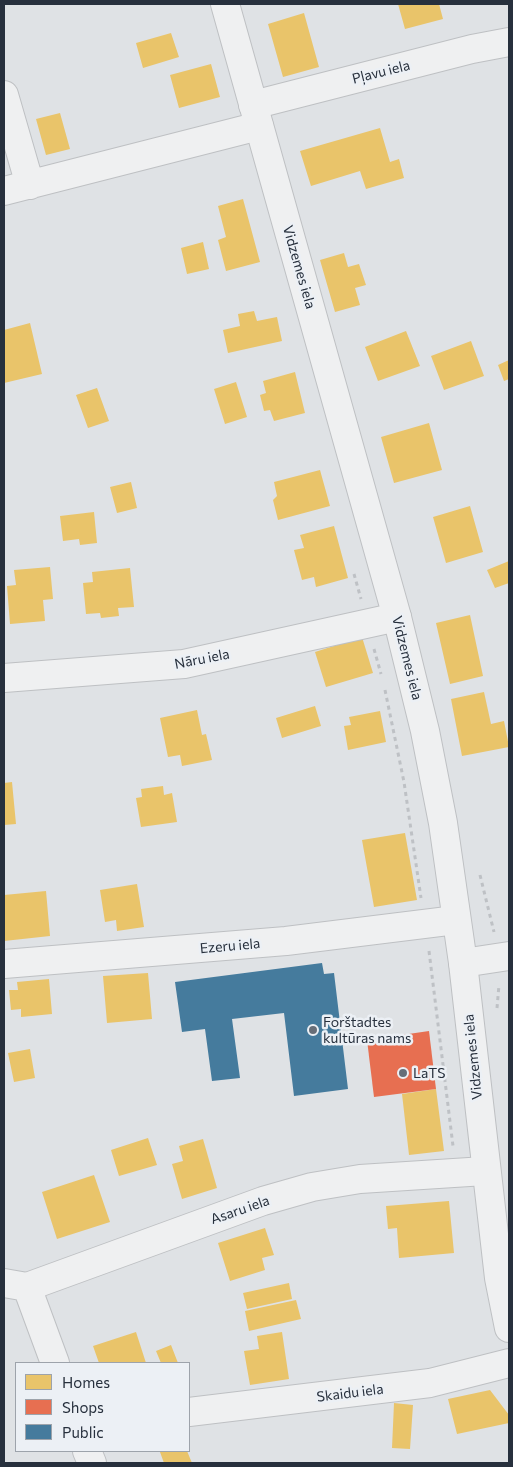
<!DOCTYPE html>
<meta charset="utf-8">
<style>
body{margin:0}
#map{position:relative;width:513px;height:1467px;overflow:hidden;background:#dfe2e5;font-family:Commissioner,sans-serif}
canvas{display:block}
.frame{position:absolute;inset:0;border:5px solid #27303d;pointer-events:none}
.legend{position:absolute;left:15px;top:1362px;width:175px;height:90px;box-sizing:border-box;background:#ecf0f5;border:1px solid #9da3ab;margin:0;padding:6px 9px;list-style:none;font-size:15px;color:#27303d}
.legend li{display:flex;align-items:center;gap:10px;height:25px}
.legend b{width:25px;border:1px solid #9da3ab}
</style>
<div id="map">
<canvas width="513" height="1467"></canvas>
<div class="frame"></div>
<ul class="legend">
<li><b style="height:14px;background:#e9c46a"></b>Homes</li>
<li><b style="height:14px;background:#e76f51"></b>Shops</li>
<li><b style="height:14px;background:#457b9d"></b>Public</li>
</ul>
</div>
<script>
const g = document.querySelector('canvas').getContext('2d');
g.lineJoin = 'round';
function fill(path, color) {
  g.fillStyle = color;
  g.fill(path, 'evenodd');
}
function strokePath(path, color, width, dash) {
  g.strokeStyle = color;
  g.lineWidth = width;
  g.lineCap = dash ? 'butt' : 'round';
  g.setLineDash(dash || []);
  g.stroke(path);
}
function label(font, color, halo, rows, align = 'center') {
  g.font = font + ' Commissioner,sans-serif';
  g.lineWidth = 5;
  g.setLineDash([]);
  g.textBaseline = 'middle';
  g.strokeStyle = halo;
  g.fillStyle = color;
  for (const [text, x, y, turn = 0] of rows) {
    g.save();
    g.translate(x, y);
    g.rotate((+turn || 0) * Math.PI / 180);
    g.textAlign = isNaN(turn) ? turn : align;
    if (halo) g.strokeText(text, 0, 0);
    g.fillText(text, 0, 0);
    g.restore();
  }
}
fill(new Path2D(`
 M398 4H439L443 19 405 29Z
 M304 13 319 67 283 77 268 24Z
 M171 33 179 57 143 68 136 43Z
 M211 64 220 97 179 108 170 75Z
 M60 113 70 149 46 155 36 119Z
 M380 128 390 162 399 159 404 178 366 189 360 171 311 186 300 151Z
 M243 199 260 262 226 271 218 240 226 237 218 206Z
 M203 242 209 269 187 274 181 248Z
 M344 253 348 267 359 264 366 285 355 288 360 305 335 312 320 260Z
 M254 311 257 321 277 317 282 341 228 353 223 330 240 326 238 314Z
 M30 323 42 374 4 383V330Z
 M406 331 420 366 378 381 365 347Z
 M471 341 484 376 444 390 431 356Z
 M509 360V379L504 381 498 365Z
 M295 372 305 413 274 421 270 410 264 411 260 395 266 393 263 381Z
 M236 382 247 417 225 424 214 389Z
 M97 388 109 421 88 428 76 395Z
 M429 423 442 470 394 483 381 437Z
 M320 470 330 506 278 520 273 500 277 496 274 482Z
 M131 482 137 508 117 513 110 487Z
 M470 506 483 552 446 563 433 517Z
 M94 512 97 543 80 545 79 539 63 541 60 516Z
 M334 526 348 578 316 587 314 577 302 580 294 550 304 548 300 535Z
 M509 561V583L495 588 487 570Z
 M50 567 53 599 43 600 45 621 10 624 7 586 16 585 14 570Z
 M130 568 134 607 118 608 119 616 101 618 100 613 86 614 83 583 93 582 92 572Z
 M470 615 483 676 450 684 436 623Z
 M362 637 373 673 326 687 315 652Z
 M484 692 491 724 504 721 509 747 462 756 451 699Z
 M315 706 321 726 282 738 276 718Z
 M197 710 202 735 206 734 212 760 182 766 180 755 168 757 160 718Z
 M380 711 386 742 348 750 344 726 351 725 349 717Z
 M12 782 16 824 4 825V783Z
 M163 786 164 795 172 793 177 822 141 827 136 798 142 797 141 789Z
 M405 833 417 900 374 907 362 840Z
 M137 884 144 927 117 931 116 920 105 922 100 890Z
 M46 891 50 936 4 941V895Z
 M148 973 152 1019 107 1023 103 976Z
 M49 979 52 1014 21 1017V1009L11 1010 9 990H18L17 982Z
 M30 1049 35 1078 14 1082 8 1053Z
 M436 1089 444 1151 409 1155 402 1094Z
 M148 1138 157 1165 119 1176 111 1150Z
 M203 1139 217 1188 182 1199 172 1164 183 1161 179 1146Z
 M94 1175 110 1222 57 1239 42 1192Z
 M449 1201 454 1253 399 1258 397 1228 388 1229 386 1206Z
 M265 1228 274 1255 262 1258 265 1270 230 1281 218 1243Z
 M289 1283 292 1299 247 1309 243 1293Z
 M296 1300 301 1319 249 1331 245 1311Z
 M136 1332 146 1363H99L93 1346Z
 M282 1332 289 1379 250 1385 244 1351 259 1349 257 1336Z
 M171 1345 178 1363H161L156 1351Z
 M490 1390 509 1415V1423L457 1434 448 1399Z
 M394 1403 413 1405 410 1449 392 1448Z
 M165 1451H187L192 1463H164L160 1452Z`), '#e9c46a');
fill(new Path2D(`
 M429 1031 436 1089 374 1097 367 1040Z`), '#e76f51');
fill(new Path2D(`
 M322 963 324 974 334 973 348 1089 294 1096 284 1013 232 1019 240 1078 212 1081 205 1029 182 1032 175 982Z`), '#457b9d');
const minor = new Path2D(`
 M4 95 30 185
 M253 105 472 49 509 42
 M4 191 259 126
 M4 678 184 664 397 617
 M463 963 509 956
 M4 964 286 941 456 920
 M4 1283 27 1287 263 1201 312 1187 360 1179 485 1171
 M27 1287 55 1363
 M189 1412 430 1383 509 1363
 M87 1451 92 1463`);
const tertiary = new Path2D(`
 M225 4 397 617 425 731 443 823 463 963 499 1278 509 1328`);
strokePath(minor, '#bec0c3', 30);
strokePath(tertiary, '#bec0c3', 30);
strokePath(new Path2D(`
 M354 574 361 599
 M374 649 381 674
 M385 690 404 782 421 898
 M480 875 494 932
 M429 951 453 1146
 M497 1008 499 985`), '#bec1c5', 3, [4, 4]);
strokePath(minor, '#eff0f1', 28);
strokePath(tertiary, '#eff0f1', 28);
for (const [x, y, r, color] of [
 [313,1030,5,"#676e78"],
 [403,1073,5,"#676e78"]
]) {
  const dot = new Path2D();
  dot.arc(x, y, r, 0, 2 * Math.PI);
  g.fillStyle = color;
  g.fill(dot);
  strokePath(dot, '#ecf0f5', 2);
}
label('14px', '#27303d', '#ecf0f5', [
 ["Pļavu iela",381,72,-14],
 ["Vidzemes iela",299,267,74],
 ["Vidzemes iela",407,658,76],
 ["Nāru iela",202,659,-11],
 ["Ezeru iela",230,946,-5],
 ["Vidzemes iela",473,1057,-96],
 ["Asaru iela",240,1210,-19],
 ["Skaidu iela",350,1393,-7]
]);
label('14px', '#27303d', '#ecf0f5', [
 ["Forštadtes",323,1022],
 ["kultūras nams",323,1038],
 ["LaTS",413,1073]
], 'left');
</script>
